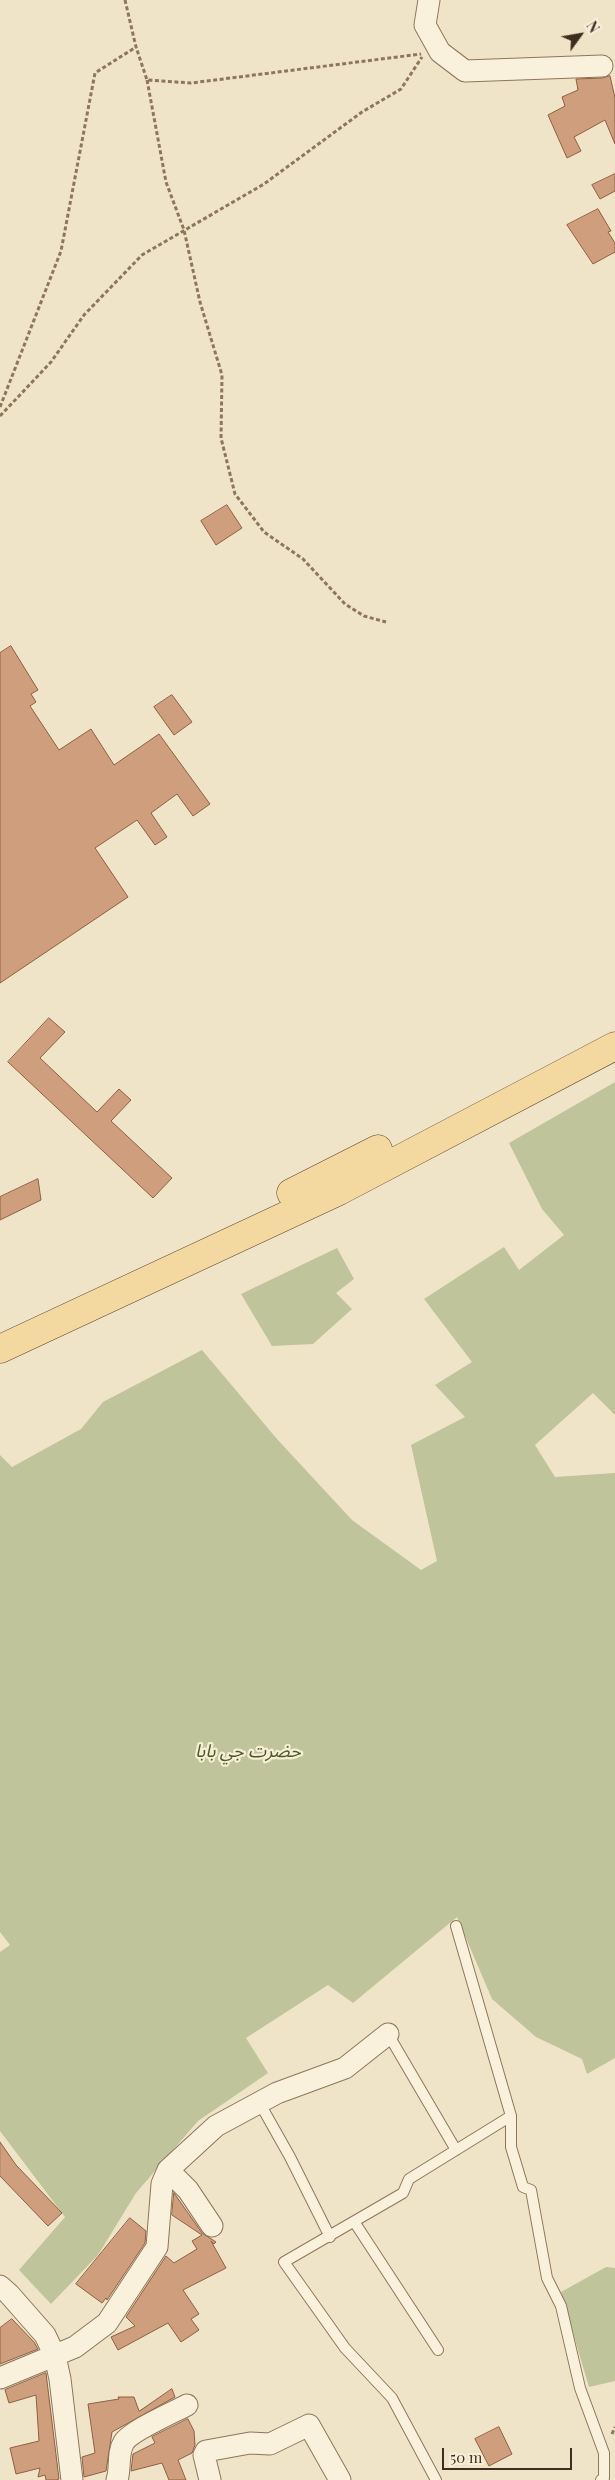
<!DOCTYPE html>
<meta charset="utf-8">
<style>
body{margin:0}
#map{position:relative;width:615px;height:2480px;overflow:hidden;background:#f0e4c8;font-family:"Playfair Display",serif}
canvas{display:block}
.north{position:absolute;left:555px;top:10px;width:50px;height:50px;-webkit-text-stroke:4px #f7eed8;paint-order:stroke;rotate:58deg;font-size:14px;font-weight:700;line-height:20px;text-align:center;color:#3d2e20}
.north::after{content:'';display:block;margin:auto;width:18px;height:22px;background:#3d2e20;clip-path:polygon(50% 0,100% 100%,50% 72%,0 100%)}
.scale{position:absolute;left:442px;top:2448px;width:130px;height:22px;box-sizing:border-box;border:2px solid #3d2e20;border-top:0;padding-left:6px;font-size:15px;line-height:18px;white-space:nowrap;color:#3d2e20;-webkit-text-stroke:4px #f7eed8;paint-order:stroke}
</style>
<div id="map">
<canvas width="615" height="2480"></canvas>
<div class="north">N</div>
<div class="scale">50 m</div>
</div>
<script>
const g = document.querySelector('canvas').getContext('2d');
g.lineJoin = 'round';
function fill(path, color) {
  g.fillStyle = color;
  g.fill(path, 'evenodd');
}
function strokePath(path, color, width, dash) {
  g.strokeStyle = color;
  g.lineWidth = width;
  g.lineCap = dash ? 'butt' : 'round';
  g.setLineDash(dash || []);
  g.stroke(path);
}
function label(font, color, halo, rows, align = 'center') {
  g.font = font + ' "Playfair Display","Noto Sans Arabic",serif';
  g.lineWidth = 4.5;
  g.setLineDash([]);
  g.textBaseline = 'middle';
  g.strokeStyle = halo;
  g.fillStyle = color;
  for (const [text, x, y, turn = 0] of rows) {
    g.save();
    g.translate(x, y);
    g.rotate((+turn || 0) * Math.PI / 180);
    g.textAlign = isNaN(turn) ? turn : align;
    if (halo) g.strokeText(text, 0, 0);
    g.fillText(text, 0, 0);
    g.restore();
  }
}
fill(new Path2D(`
 M615 1082V1415L593 1393 535 1445 555 1477 615 1473V2058L587 2074 582 2059 536 2037 492 1999 457 1917 353 2003 328 1985 246 2038 268 2073 198 2121 136 2193 98 2255 51 2304 19 2270 65 2217 0 2131V1952L10 1945 0 1932V1455L12 1467 81 1429 103 1402 202 1350 277 1439 352 1520 421 1570 437 1561 411 1445 465 1417 435 1385 472 1362 424 1299 504 1247 519 1270 564 1235 542 1209 509 1143Z
 M337 1248 354 1279 336 1293 352 1309 313 1344 272 1346 241 1294Z
 M606 2267 615 2268V2381L589 2387 561 2292Z`), '#bfc49a');
const building = new Path2D(`
 M610 76 615 98V144L605 120 574 137 581 151 567 158 548 115 565 106 562 97 578 90 576 79 602 78Z
 M615 174V191L600 199 592 185Z
 M598 209 611 231 608 232 615 243V252L593 264 567 225Z
 M227 505 242 528 216 545 201 521Z
 M11 646 38 690 31 694 36 702 30 706 59 750 91 729 114 765 159 734 210 804 193 816 177 794 151 813 167 837 155 845 137 820 95 848 128 897 0 983V653Z
 M172 695 192 722 174 735 154 707Z
 M49 1018 65 1032 40 1058 97 1112 119 1089 131 1100 111 1121 172 1178 153 1198 8 1062Z
 M38 1179 41 1200 0 1220V1197Z
 M0 2142 16 2165 62 2213 48 2226 0 2176Z
 M174 2193 202 2233 216 2242 214 2244 211 2241 226 2268 183 2290 199 2314 191 2319 199 2330 181 2342 168 2323 118 2350 111 2337 135 2326 126 2317 166 2256 174 2263 197 2249 192 2241 202 2235 172 2215Z
 M130 2218 146 2231 145 2243 107 2300 106 2298 102 2303 76 2284Z
 M12 2319 34 2342 38 2349 0 2364V2328Z
 M46 2373 59 2479 56 2480H46L45 2475 38 2477 40 2468 16 2474 10 2448 39 2441 36 2395 9 2403 5 2390Z
 M172 2389 175 2397 112 2432 106 2471 84 2477 82 2457 95 2453 88 2404 119 2399 118 2397H134L139 2411Z
 M188 2419 194 2431 195 2445 192 2453 178 2460 186 2480H169L162 2463 131 2471 133 2454 155 2443 152 2437Z
 M499 2427 512 2454 489 2466 475 2439Z`);
fill(building, '#cf9f7d');
strokePath(building, '#8d5f41', 1);
const service = new Path2D(`
 M456 1926 511 2116V2147L523 2187 531 2190 547 2278 561 2306 580 2388 604 2453V2478L601 2480
 M388 2034 456 2150
 M259 2102 290 2157 330 2237
 M355 2223 438 2350
 M436 2480 392 2398 345 2348 284 2262 403 2193 409 2179 511 2116`);
const minor = new Path2D(`
 M429 0 425 25 440 52 465 71 602 66
 M168 2170 188 2190 212 2226
 M0 2286 9 2294 45 2335 55 2356 60 2379 72 2480
 M0 2378 75 2347 107 2323 157 2247 162 2184 168 2170 216 2126 277 2093 345 2068 388 2034
 M117 2480C121 2468 117 2453 124 2442 131 2431 174 2412 187 2405
 M210 2480 204 2455 206 2451 250 2443 270 2444 309 2425 340 2480`);
const primary = new Path2D(`
 M291 1193 378 1149
 M0 1349 339 1191 615 1046`);
strokePath(service, '#8d765c', 12);
strokePath(minor, '#8d765c', 23);
strokePath(primary, '#5b4430', 29);
strokePath(new Path2D(`
 M125 0 136 47 147 80 191 83 421 54
 M147 80 166 182 184 230 200 302 222 375 221 438 235 494 264 532 303 559 345 604 364 616 386 622
 M0 407 61 251 95 73 136 47
 M0 416 51 362 84 315 142 255 264 184 362 112 401 89 422 57
 M612 2434 615 2427`), '#8d765c', 3, [4, 2.5]);
strokePath(service, '#faf1dc', 10);
strokePath(minor, '#faf1dc', 21);
strokePath(primary, '#f3d9a0', 28);
label('italic 18px', '#4d5a26', '#f7eed8', [
 ["حضرت جي بابا",248,1751]
]);
</script>
